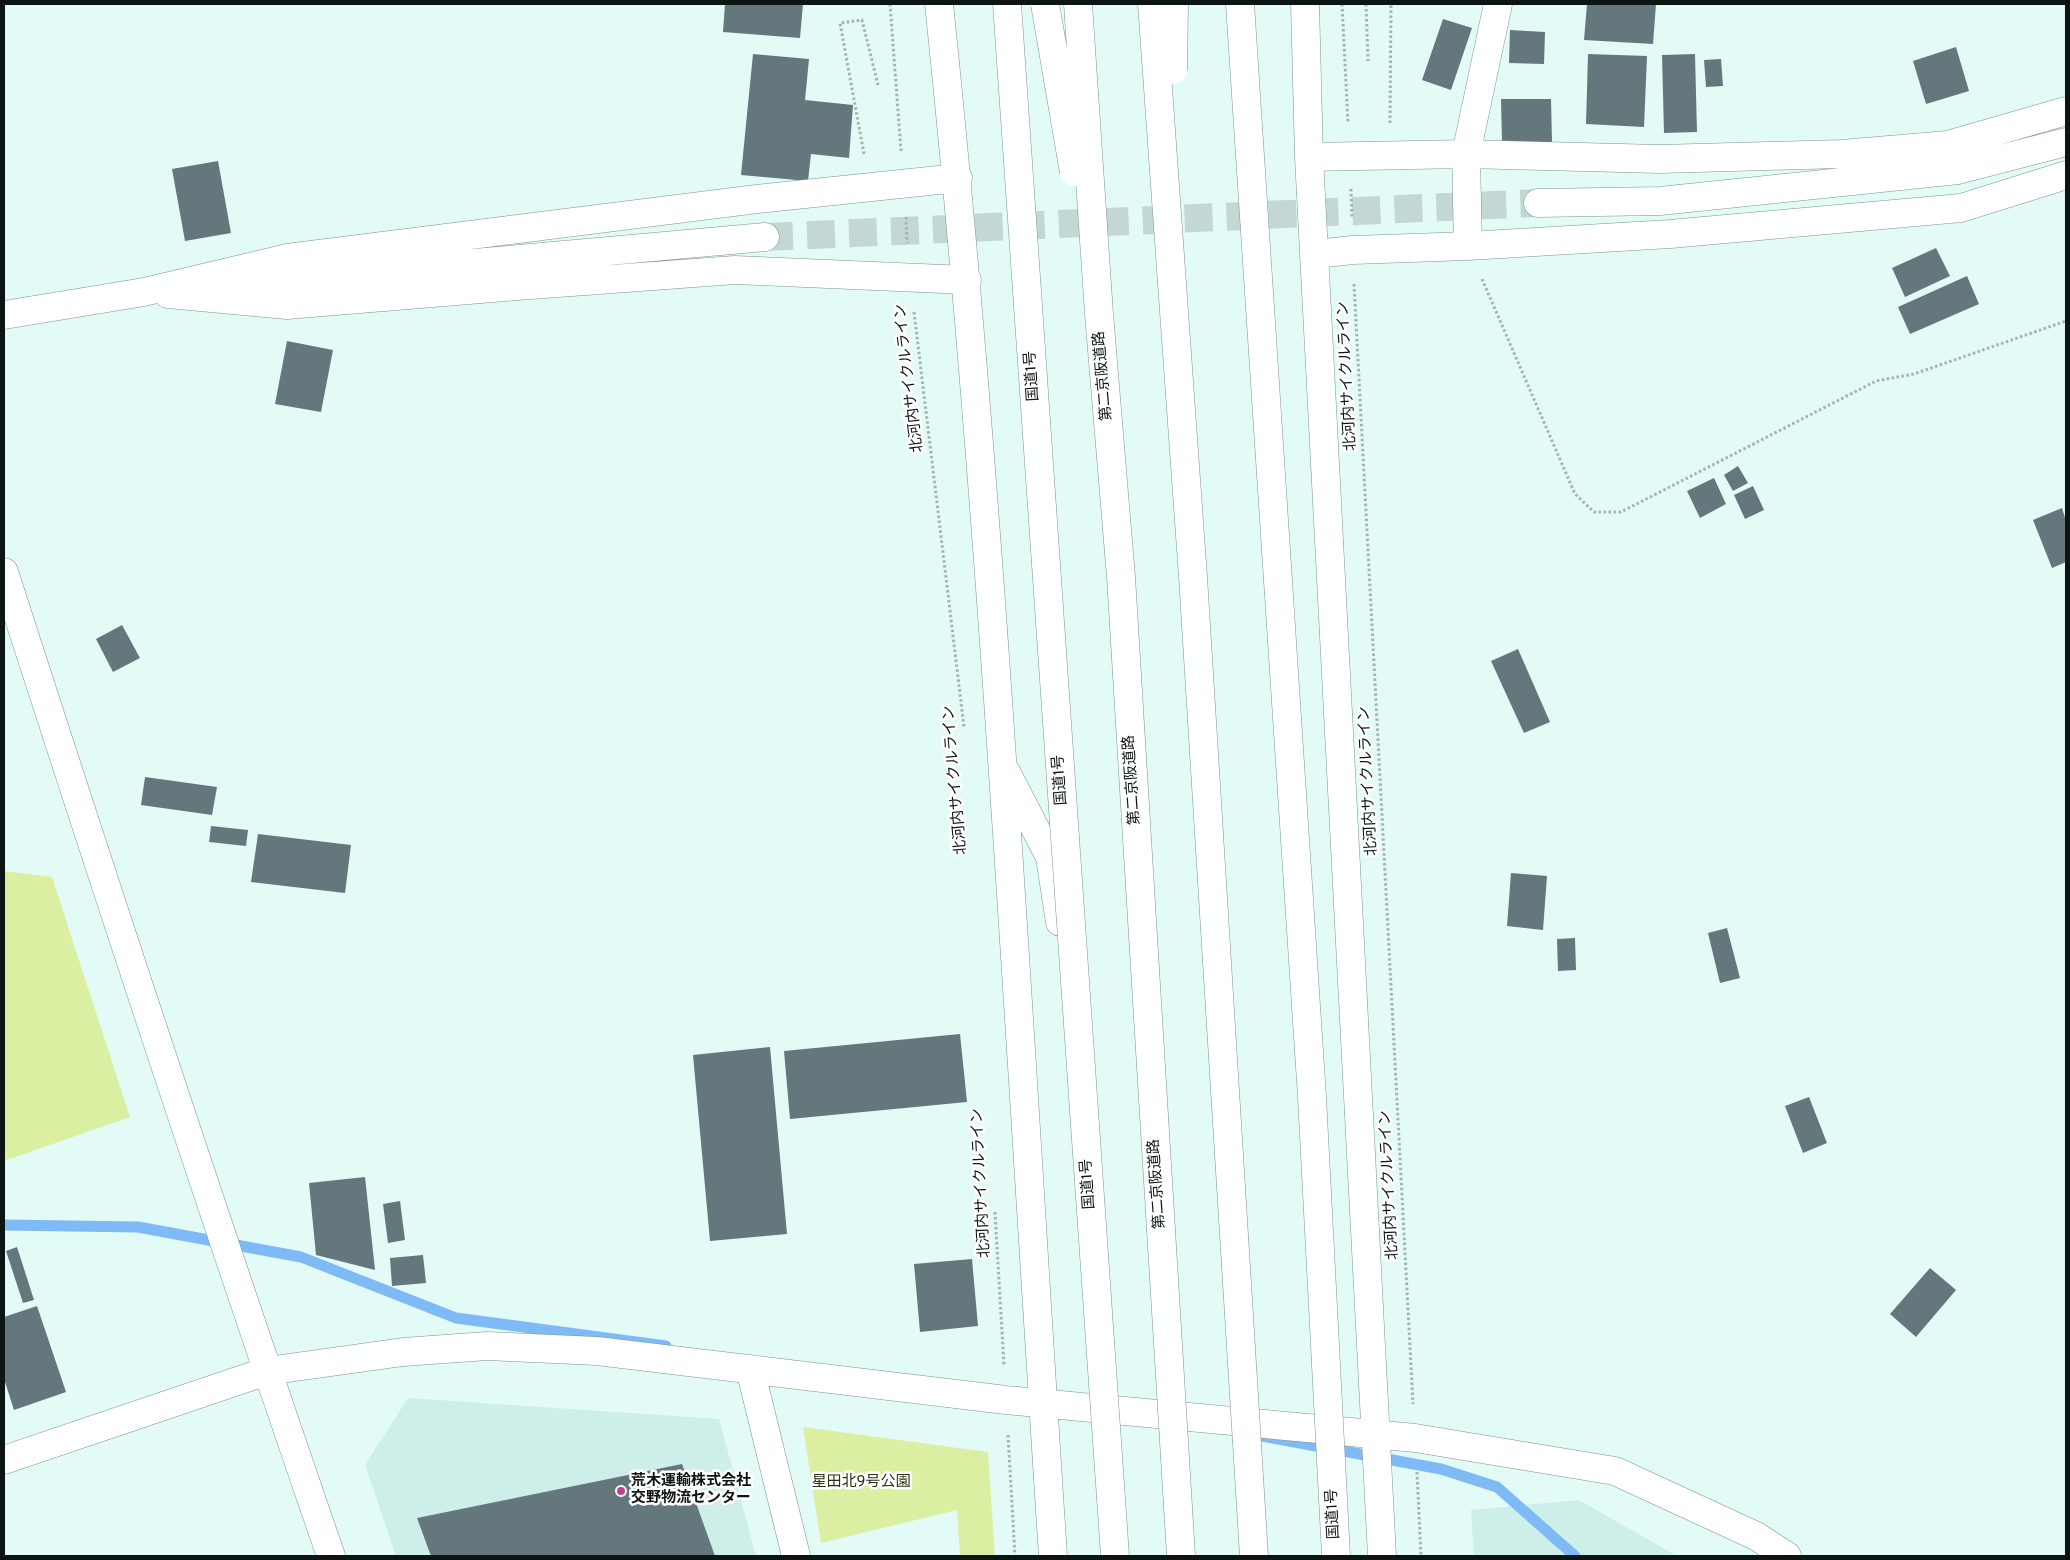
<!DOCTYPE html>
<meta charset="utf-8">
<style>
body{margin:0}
#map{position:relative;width:2070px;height:1560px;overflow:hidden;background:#e3fbf7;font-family:Overpass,sans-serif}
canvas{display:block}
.frame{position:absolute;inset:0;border:5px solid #0d1514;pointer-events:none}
</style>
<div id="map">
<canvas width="2070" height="1560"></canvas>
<div class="frame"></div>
</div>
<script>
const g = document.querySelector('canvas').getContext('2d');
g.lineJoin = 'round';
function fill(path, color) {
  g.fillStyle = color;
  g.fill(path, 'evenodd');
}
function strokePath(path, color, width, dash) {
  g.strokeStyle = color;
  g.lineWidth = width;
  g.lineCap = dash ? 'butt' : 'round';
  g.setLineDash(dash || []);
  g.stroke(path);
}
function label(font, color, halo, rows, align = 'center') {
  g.font = font + ' Overpass,"Noto Sans JP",sans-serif';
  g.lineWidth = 5;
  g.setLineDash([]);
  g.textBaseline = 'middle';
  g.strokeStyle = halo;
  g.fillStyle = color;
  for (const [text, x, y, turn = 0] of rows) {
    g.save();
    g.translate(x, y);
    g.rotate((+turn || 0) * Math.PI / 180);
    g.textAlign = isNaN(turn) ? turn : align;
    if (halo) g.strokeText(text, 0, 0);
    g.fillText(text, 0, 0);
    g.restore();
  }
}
fill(new Path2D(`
 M408 1398 719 1419 756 1556H396L365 1465Z
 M1579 1500 1677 1556H1474L1471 1510Z`), '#cdeee9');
fill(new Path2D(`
 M4 871 52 877 130 1117 4 1161Z
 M803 1427 988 1452 995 1556H960L957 1510 821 1543Z`), '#dbefa2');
strokePath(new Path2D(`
 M4 1225 138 1227 301 1257 456 1318 666 1346
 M1262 1436 1441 1469 1497 1487 1575 1556`), '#7ebaf6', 11);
fill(new Path2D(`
 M725 4H803L800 38 723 32Z
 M1587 4H1656L1653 44 1584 40Z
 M1443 19 1472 28 1451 90 1422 80Z
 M1510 30 1545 32 1544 64 1509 63Z
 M1956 47 1969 91 1926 104 1913 61Z
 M753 54 809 59 805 100 853 105 849 158 811 154 808 181 741 175Z
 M1588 54 1647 56 1644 127 1586 124Z
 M1695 54 1697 132 1664 133 1662 55Z
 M1721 59 1723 86 1706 87 1704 60Z
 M1501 99H1551L1552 142 1502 143Z
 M218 161 231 233 185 241 172 169Z
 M1936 248 1950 276 1905 297 1892 268Z
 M1967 276 1979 304 1910 334 1898 307Z
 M287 341 333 350 321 412 275 404Z
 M1738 466 1748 483 1733 491 1724 475Z
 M1714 478 1726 504 1700 518 1687 491Z
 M1753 486 1764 510 1745 519 1734 495Z
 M2062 508 2066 521V562L2052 568 2033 520Z
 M122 625 140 658 113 672 96 639Z
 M1518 649 1550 722 1524 733 1491 661Z
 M145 777 217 787 212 815 141 805Z
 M211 826 248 830 246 846 209 842Z
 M258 834 351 845 345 893 251 882Z
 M1511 873 1547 876 1543 930 1507 926Z
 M1727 928 1740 978 1720 983 1708 933Z
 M1575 938 1576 970 1558 971 1557 939Z
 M960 1034 967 1102 790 1119 784 1051Z
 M770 1047 787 1234 710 1241 693 1055Z
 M1809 1097 1827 1143 1803 1153 1785 1106Z
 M365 1177 375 1270 316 1255 309 1183Z
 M400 1201 405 1240 388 1243 383 1204Z
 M17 1247 34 1300 23 1303 6 1251Z
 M423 1255 426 1283 392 1286 390 1258Z
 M972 1259 978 1326 920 1332 914 1264Z
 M1930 1268 1956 1290 1916 1337 1890 1314Z
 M37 1306 66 1392 14 1410 4 1379V1317Z
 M682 1464 715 1556H431L417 1518Z`), '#63777d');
strokePath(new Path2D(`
 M765 237 1538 203`), '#c3d8d5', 28, [28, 14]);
const minor = new Path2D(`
 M939 4C993 520 1019 1039 1053 1556
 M1305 4 1309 157 1382 1556
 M1309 157 1466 154 1659 159 1842 154 1948 145 2066 111
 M1538 203 1660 201 1958 170 2066 142
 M1468 246 1466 154 1498 4
 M1315 254 1353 250 1468 246 1670 234 1961 208 2066 175
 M240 284 765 237
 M168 294 287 305 517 286 735 270 967 280
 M4 315 144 292 287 258 757 199 958 178
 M4 572C110 901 218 1229 331 1556
 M1006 772 1050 857 1060 922
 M750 1369 796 1556
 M4 1460 267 1371 403 1352 487 1346 597 1351 1006 1400 1415 1438 1615 1471 1756 1536 1787 1556`);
strokePath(minor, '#7c928f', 29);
strokePath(new Path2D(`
 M890 4 901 151
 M1342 4 1348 123
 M1366 4 1368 61
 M1390 123 1391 4
 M864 154 840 23 862 20 878 85
 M1351 189 1352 218
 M906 217 907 243
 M1482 279 1575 494 1594 512H1621L1876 381 1914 374 2066 321
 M1354 284 1413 1404
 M914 312 964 727
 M995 1212 1004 1366
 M1008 1435 1015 1556
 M1417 1472 1421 1556`), '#a1b4b1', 3, [2.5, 2.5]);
strokePath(minor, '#fff', 28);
const highwayBridge = new Path2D(`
 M1007 4 1115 1556
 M1045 4 1074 172
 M1078 4 1099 314 1121 577 1181 1556
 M1152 4 1193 577 1254 1556
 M1240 4 1312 1097 1336 1556
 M1173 70 1174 4`);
strokePath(highwayBridge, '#7c928f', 29, []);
strokePath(highwayBridge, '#fff', 28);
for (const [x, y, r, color] of [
 [621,1491,5,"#bd408e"]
]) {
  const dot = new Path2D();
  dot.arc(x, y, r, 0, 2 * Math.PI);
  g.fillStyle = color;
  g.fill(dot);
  strokePath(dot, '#fff', 2);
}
label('15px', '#0d1514', '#fff', [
 ["国道1号",1033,376,-94],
 ["第二京阪道路",1104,376,-95],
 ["北河内サイクルライン",1348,376,-93],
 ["北河内サイクルライン",910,378,-97],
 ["北河内サイクルライン",956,780,-95],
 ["国道1号",1061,780,-94],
 ["第二京阪道路",1133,780,-94],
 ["北河内サイクルライン",1369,781,-93],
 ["北河内サイクルライン",982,1183,-93],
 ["国道1号",1089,1184,-94],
 ["第二京阪道路",1158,1184,-94],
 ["北河内サイクルライン",1390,1185,-93],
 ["国道1号",1334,1514,-93]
]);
label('bold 15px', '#0d1514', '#fff', [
 ["荒木運輸株式会社",631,1482],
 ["交野物流センター",631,1499]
], 'left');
label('15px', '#29310e', '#fff', [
 ["星田北9号公園",861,1483]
]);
</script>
